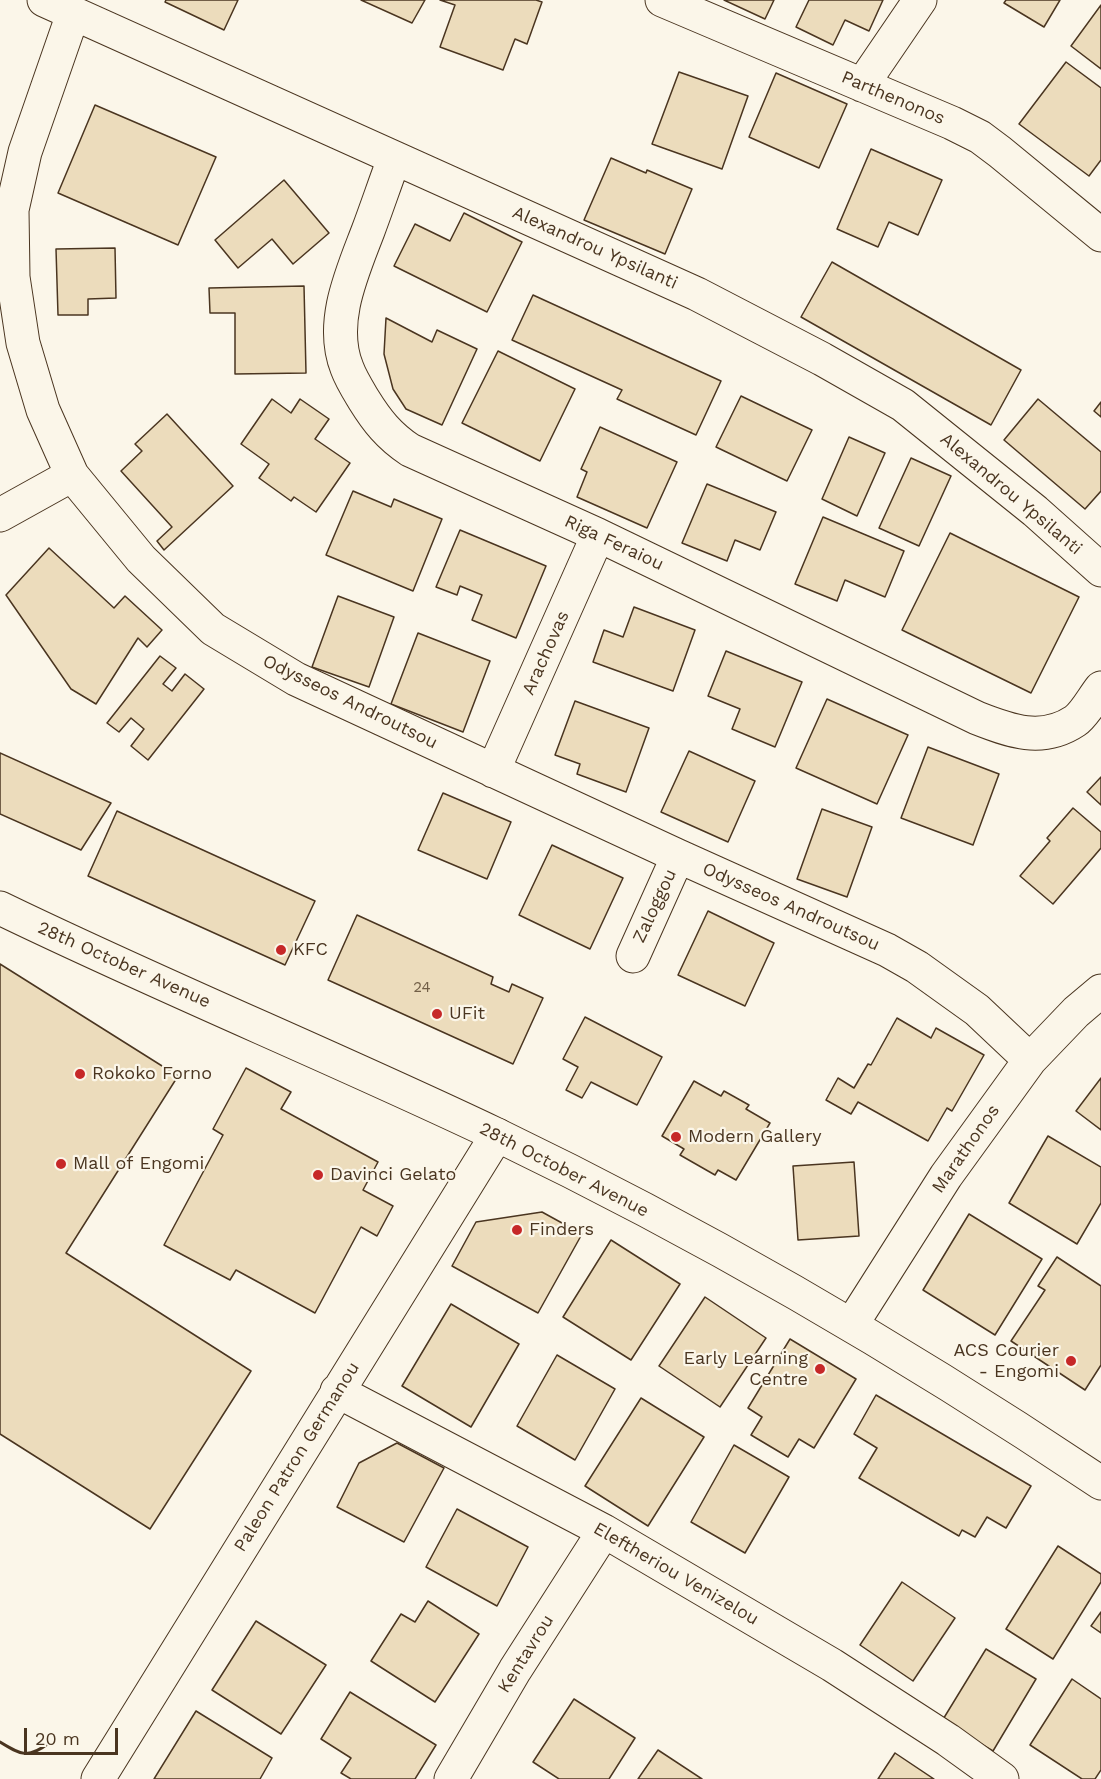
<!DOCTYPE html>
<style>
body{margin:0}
#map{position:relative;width:1101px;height:1779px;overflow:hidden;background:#fbf6e9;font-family:"Work Sans",sans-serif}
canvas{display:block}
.scale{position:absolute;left:24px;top:1728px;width:94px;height:27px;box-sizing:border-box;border:3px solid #4a3520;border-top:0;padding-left:8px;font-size:18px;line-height:21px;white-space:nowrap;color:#4a3520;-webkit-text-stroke:4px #fbf6e9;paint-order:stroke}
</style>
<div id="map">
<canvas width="1101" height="1779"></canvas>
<div class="scale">20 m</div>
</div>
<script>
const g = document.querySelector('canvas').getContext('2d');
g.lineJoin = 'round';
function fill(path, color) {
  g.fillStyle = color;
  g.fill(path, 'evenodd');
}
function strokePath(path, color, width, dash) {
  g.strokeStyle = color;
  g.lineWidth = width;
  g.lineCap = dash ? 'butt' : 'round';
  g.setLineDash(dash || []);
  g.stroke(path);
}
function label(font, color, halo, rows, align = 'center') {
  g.font = font + ' "Work Sans",sans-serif';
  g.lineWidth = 4.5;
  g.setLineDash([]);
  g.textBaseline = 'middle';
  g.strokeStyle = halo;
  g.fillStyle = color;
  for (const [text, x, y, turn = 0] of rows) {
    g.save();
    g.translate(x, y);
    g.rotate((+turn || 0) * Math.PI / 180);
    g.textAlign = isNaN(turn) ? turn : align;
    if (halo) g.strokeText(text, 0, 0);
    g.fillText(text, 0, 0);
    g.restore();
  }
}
const building = new Path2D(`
 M166 0H238L224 30 165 2Z
 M361 0H425L412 23Z
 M440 0H536L542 2 527 44 515 39 503 70 440 47 455 5Z
 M724 0H774L765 19Z
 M809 0H883L869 31 845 20 833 45 796 27Z
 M1006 0H1060L1044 27 1004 3Z
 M1101 5V69L1071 46Z
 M1066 62 1101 88V160L1089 176 1019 124Z
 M679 72 748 96 722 169 652 144Z
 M776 73 847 104 819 168 749 137Z
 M95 105 216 157 178 245 58 193Z
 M871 149 942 180 918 235 889 222 878 247 837 229Z
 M611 158 646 173 647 170 692 189 665 254 584 220Z
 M284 180 329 233 293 264 272 239 238 268 215 240Z
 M464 213 522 242 487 312 394 266 415 224 450 241Z
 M115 248 116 298 88 299V315H58L56 249Z
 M832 262 1021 370 991 425 801 317Z
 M304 286 306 373 235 374V313H210L209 288Z
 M533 295 721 381 696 435 617 399 622 390 512 340Z
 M386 318 432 342 437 330 477 349 442 425 406 409 393 389 384 354Z
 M498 351 575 389 540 461 462 423Z
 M741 396 812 430 787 481 716 447Z
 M272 399 291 413 300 399 329 419 315 439 350 463 316 512 294 497 291 501 259 478 269 464 241 444Z
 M1038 399 1101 452V491L1085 509 1004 440Z
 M1101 402V417L1094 411Z
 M167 414 233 486 164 550 157 541 172 527 121 471 142 451 135 444Z
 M600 427 677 462 647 528 577 497 587 472 581 469Z
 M849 437 885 453 857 516 822 499Z
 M911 458 951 476 919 546 879 528Z
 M707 484 776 512 760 550 735 540 727 561 682 543Z
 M353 491 391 507 394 499 442 519 413 591 326 555Z
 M823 517 904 551 885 597 845 580 837 601 795 584Z
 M460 530 546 566 516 638 472 620 482 595 460 586 457 595 436 587Z
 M950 533 1079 597 1031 693 902 630Z
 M49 548 114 608 125 596 162 630 147 647 138 638 96 704 71 689 6 595Z
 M338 596 394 617 369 687 312 667Z
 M634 607 695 630 673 691 593 662 604 630 623 637Z
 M418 633 490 661 463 732 391 704Z
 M726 651 802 682 775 747 732 729 740 709 708 696Z
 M160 656 176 668 163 684 172 691 185 674 204 689 148 760 131 746 144 729 131 718 119 732 107 723Z
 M827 699 908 735 877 804 796 768Z
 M575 701 649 728 626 792 577 774 580 764 555 755Z
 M928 747 999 774 973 845 901 818Z
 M689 751 755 781 728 842 661 812Z
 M0 753 111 803 81 850 0 814Z
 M1101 777V805L1087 792Z
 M443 793 511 822 487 879 418 850Z
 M1073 808 1101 832V848L1053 904 1020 876 1050 841 1047 838Z
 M822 809 872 827 847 897 797 879Z
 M117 811 315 901 285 965 88 876Z
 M552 845 623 878 590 949 519 915Z
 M708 911 774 943 745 1006 678 975Z
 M357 915 493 977 491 984 509 992 512 984 543 998 513 1064 328 980Z
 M0 964 178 1076 66 1253 251 1371 150 1529 0 1434Z
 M585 1017 662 1057 637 1105 591 1082 582 1098 566 1090 578 1067 563 1059Z
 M897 1018 931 1038 936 1028 984 1055 952 1111 947 1108 928 1141 858 1102 851 1114 826 1100 838 1078 854 1088 868 1064 871 1065Z
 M246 1068 291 1092 281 1109 378 1162 363 1190 393 1206 377 1236 361 1227 315 1313 236 1270 230 1280 164 1245 223 1135 213 1129Z
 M1101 1078V1130L1076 1111Z
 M694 1081 721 1096 724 1091 749 1105 746 1109 770 1123 736 1180 718 1170 715 1175 680 1155 684 1149 662 1136Z
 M1048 1136 1101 1167V1203L1077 1244 1009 1203Z
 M854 1162 859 1236 798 1240 793 1166Z
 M542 1212 582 1234 538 1313 452 1266 476 1222Z
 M969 1214 1042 1259 995 1335 923 1290Z
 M611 1240 680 1284 631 1360 563 1317Z
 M1057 1257 1101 1286V1365L1085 1390 1011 1341 1045 1290 1038 1286Z
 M705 1297 766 1338 720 1407 659 1366Z
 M451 1304 519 1344 471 1427 402 1386Z
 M790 1339 856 1379 814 1448 799 1439 788 1457 751 1435 762 1417 748 1408Z
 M557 1355 615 1389 575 1460 517 1426Z
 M876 1395 1031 1486 1006 1528 987 1517 975 1537 962 1530 959 1536 859 1478 877 1448 854 1434Z
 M641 1398 704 1437 648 1526 585 1486Z
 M397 1443 444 1468 404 1542 337 1507 359 1463Z
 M734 1445 789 1477 745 1553 691 1522Z
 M457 1509 528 1547 497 1606 426 1567Z
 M1058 1546 1101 1574V1582L1053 1659 1006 1629Z
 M902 1582 955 1618 913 1681 860 1645Z
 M428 1601 479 1634 435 1702 371 1661 401 1614 415 1622Z
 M1101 1612V1633L1091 1626Z
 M256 1621 326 1665 281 1734 212 1690Z
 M986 1649 1036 1679 993 1751 942 1721Z
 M1072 1679 1101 1699V1770L1095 1779H1082L1030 1745Z
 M350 1692 436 1745 415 1779H351L341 1773 351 1758 321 1739Z
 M574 1699 635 1738 609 1779H559L533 1762Z
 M196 1711 272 1758 260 1779H154Z
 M658 1750 702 1779H638Z
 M895 1753 934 1779H878Z`);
fill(building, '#ecdcbc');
strokePath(building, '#4a3520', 1.5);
const minor = new Path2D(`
 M44 0 697 294 822 359 903 405 1035 511 1101 570
 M662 0 952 123 980 137 1000 152 1101 235
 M73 14 25 152 12 210 13 277 23 343 43 410 72 475 141 559 213 629 296 679 678 856 887 950 917 967 977 1010 1030 1060
 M862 85 920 0
 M394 159C385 183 377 207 368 231 352 273 329 323 347 368 351 379 358 390 364 400 377 421 389 436 410 450L598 535 977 718C1010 731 1042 743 1075 721 1085 714 1093 698 1101 688
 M0 515 72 475
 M493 771 598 535
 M633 956 678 856
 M852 1324 946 1176 1030 1060 1076 1012 1101 991
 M337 1391 604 1531 832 1665 948 1740 1002 1779
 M98 1779 497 1135
 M451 1779 515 1670 604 1531`);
const major = new Path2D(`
 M0 908C163 987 331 1056 495 1134 705 1235 907 1353 1101 1483`);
strokePath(minor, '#4a3520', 35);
strokePath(major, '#4a3520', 35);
strokePath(minor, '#fbf6e9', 33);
strokePath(major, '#fbf6e9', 33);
strokePath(new Path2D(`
 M0 1742C21 1755 28 1759 49 1743`), '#4a3520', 3);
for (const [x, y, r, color] of [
 [281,950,6,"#c62828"],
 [437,1014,6,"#c62828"],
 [80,1074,6,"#c62828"],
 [676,1137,6,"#c62828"],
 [61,1164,6,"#c62828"],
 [318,1175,6,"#c62828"],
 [517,1230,6,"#c62828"],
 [1071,1361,6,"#c62828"],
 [820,1369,6,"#c62828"]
]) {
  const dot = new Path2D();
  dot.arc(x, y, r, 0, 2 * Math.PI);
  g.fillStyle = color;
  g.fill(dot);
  strokePath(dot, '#fbf6e9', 2);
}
label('15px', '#725f47', null, [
 ["24",422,988]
]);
label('18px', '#4a3520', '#fbf6e9', [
 ["Parthenonos",893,98,23],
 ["Alexandrou Ypsilanti",595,248,24],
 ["Alexandrou Ypsilanti",1011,494,40],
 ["Riga Feraiou",614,543,25],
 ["Arachovas",546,653,-66],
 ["Odysseos Androutsou",350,702,26],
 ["Zaloggou",655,906,-65],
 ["Odysseos Androutsou",791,907,24],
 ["28th October Avenue",124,965,24],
 ["Marathonos",966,1149,-55],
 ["28th October Avenue",564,1170,27],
 ["Paleon Patron Germanou",297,1457,-58],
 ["Eleftheriou Venizelou",676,1574,30],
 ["Kentavrou",526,1654,-58]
]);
label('18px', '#4a3520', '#fbf6e9', [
 ["KFC",293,950],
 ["UFit",449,1014],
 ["Rokoko Forno",92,1074],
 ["Modern Gallery",688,1137],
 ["Mall of Engomi",73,1164],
 ["Davinci Gelato",330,1175],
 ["Finders",529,1230],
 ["ACS Courier",1059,1351,"right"],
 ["- Engomi",1059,1372,"right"],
 ["Early Learning",808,1359,"right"],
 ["Centre",808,1380,"right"]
], 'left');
</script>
